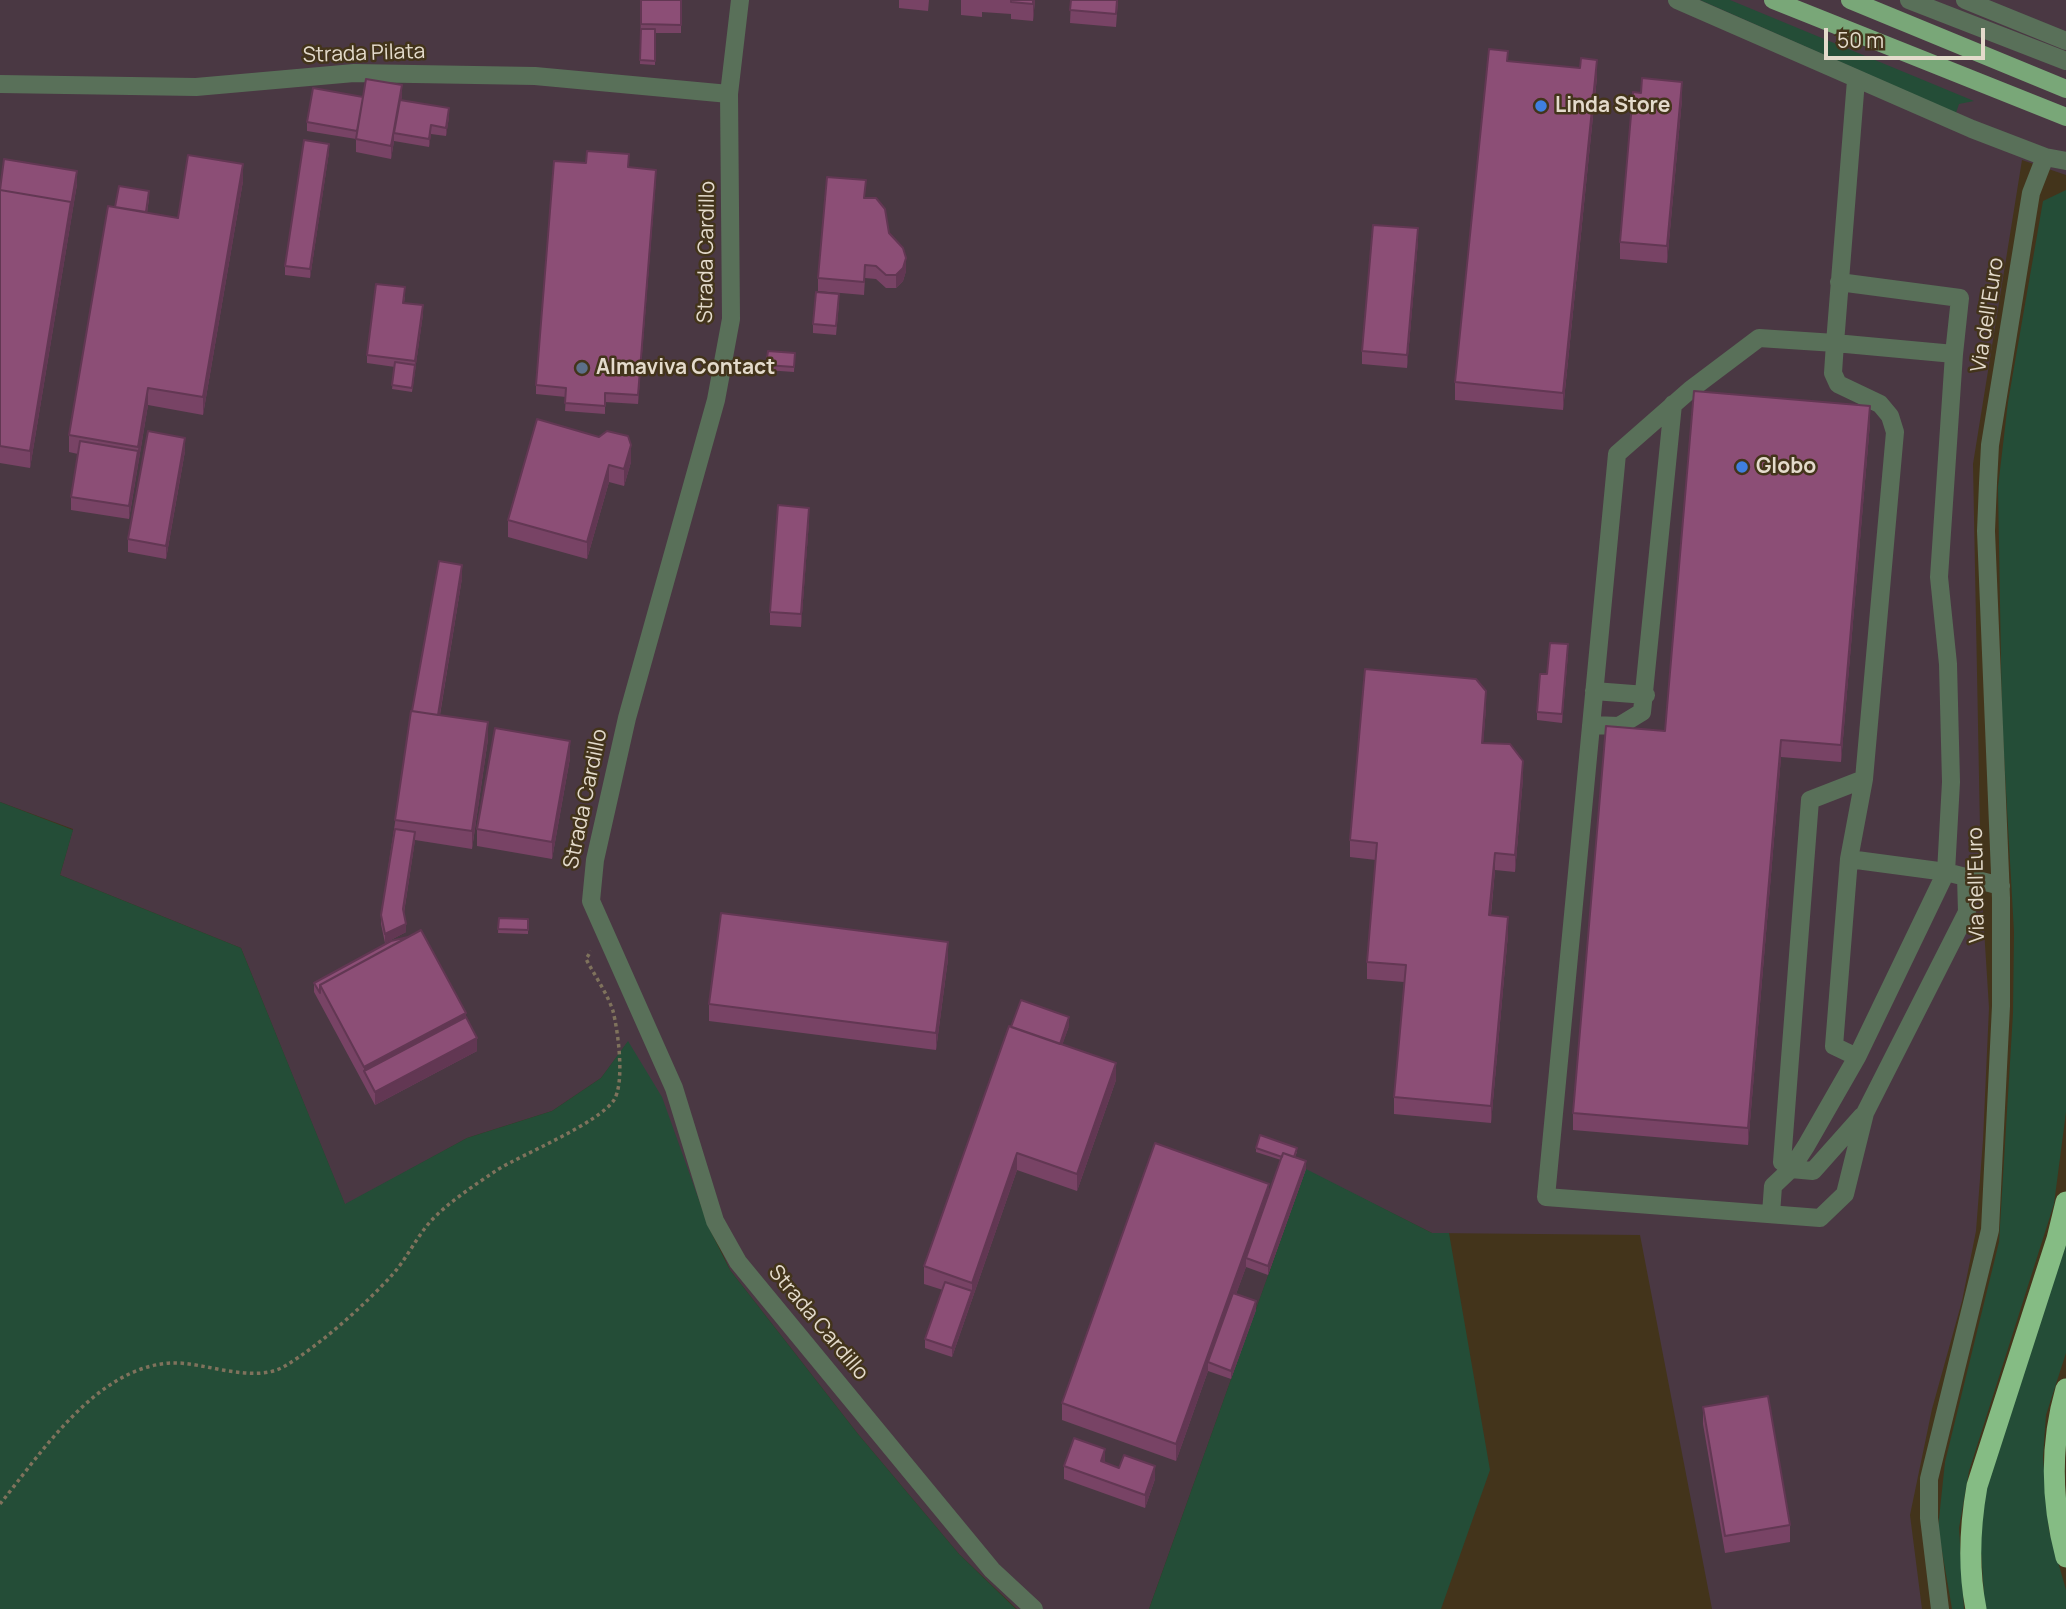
<!DOCTYPE html>
<style>
body{margin:0}
#map{position:relative;width:2066px;height:1609px;overflow:hidden;background:#43341b;font-family:Manrope,sans-serif}
canvas{display:block}
.scale{position:absolute;left:1824px;top:28px;width:161px;height:32px;box-sizing:border-box;border:4px solid #e4dbcc;border-top:0;padding-left:9px;font-size:21px;line-height:24px;white-space:nowrap;color:#e4dbcc;-webkit-text-stroke:5px #43341b;paint-order:stroke}
</style>
<div id="map">
<canvas width="2066" height="1609"></canvas>
<div class="scale">50 m</div>
</div>
<script>
const g = document.querySelector('canvas').getContext('2d');
g.lineJoin = 'round';
function fill(path, color) {
  g.fillStyle = color;
  g.fill(path, 'evenodd');
}
function strokePath(path, color, width, dash) {
  g.strokeStyle = color;
  g.lineWidth = width;
  g.lineCap = dash ? 'butt' : 'round';
  g.setLineDash(dash || []);
  g.stroke(path);
}
function label(font, color, halo, rows, align = 'center') {
  g.font = font + ' Manrope,sans-serif';
  g.lineWidth = 5;
  g.setLineDash([]);
  g.textBaseline = 'middle';
  g.strokeStyle = halo;
  g.fillStyle = color;
  for (const [text, x, y, turn = 0] of rows) {
    g.save();
    g.translate(x, y);
    g.rotate((+turn || 0) * Math.PI / 180);
    g.textAlign = isNaN(turn) ? turn : align;
    if (halo) g.strokeText(text, 0, 0);
    g.fillText(text, 0, 0);
    g.restore();
  }
}
fill(new Path2D(`
 M0 0H2066V175L2022 160 1973 464 1981 881 1989 1008 1983 1140 1976 1231 1962 1301 1932 1409 1910 1515 1922 1609H1712L1640 1235 1432 1233 1306 1170 1149 1609H1017L959 1554 858 1434 730 1270 628 1042 601 1078 552 1111 467 1138 345 1205 241 948 60 875 73 829 0 802Z`), '#4a3843');
fill(new Path2D(`
 M1700 0H1730L1974 101 1959 104 1956 113Z
 M2066 190V1112L2054 1204 1969 1471 1959 1528 1964 1609H1952L1938 1528 1945 1462 1999 1242 2013 1013 2014 932 2002 720 1998 487 2008 402 2043 201Z
 M0 802 73 830 60 875 241 948 345 1204 467 1138 552 1111 601 1078 628 1041 662 1097 709 1228 730 1270 858 1434 959 1554 1016 1609H0Z
 M1306 1169 1432 1233H1449L1490 1470 1441 1609H1149Z
 M2066 1235V1353L2046 1415 2043 1457 2049 1530 2066 1590V1609H1985L1980 1537 1985 1490Z`), '#244d37');
strokePath(new Path2D(`
 M0 1504C42 1452 96 1368 170 1363 203 1361 253 1385 285 1366 320 1345 365 1305 393 1274 407 1258 416 1238 430 1222 447 1203 475 1185 497 1170 523 1154 599 1123 614 1100 625 1082 618 1031 613 1011 607 993 595 976 586 959L591 951`), '#7f725c', 3.5, [3.5, 3.5]);
strokePath(new Path2D(`
 M740 0 729 94 731 319 716 400 627 718 595 860 591 901 674 1088 715 1221 738 1262 992 1570 1034 1609
 M1677 0 1972 129 2045 157 2066 161
 M1909 0 2066 61
 M1965 0 2066 41
 M1856 80 1835 343 1759 338 1690 390 1617 454 1546 1197 1820 1218 1845 1194 1865 1113 1967 912 1966 877
 M0 84 196 87 354 73 535 76 729 94
 M1839 282 1960 298 1954 354
 M1594 691 1646 695
 M1591 725 1619 726 1642 712 1673 404
 M1849 859 1946 872 2001 886
 M1862 1116 1813 1171 1791 1169 1782 1162 1810 800 1864 779
 M1771 1214 1773 1186 1791 1169 1806 1146 1857 1057 1946 872 1951 782 1948 664 1939 577 1954 354 1835 343 1833 373 1838 384 1880 404 1890 416 1895 432 1864 779 1849 859 1834 1046 1857 1057
 M1940 1609 1929 1518V1479L1990 1230 2001 1006V898L1986 531 1988 483 1990 445 2031 193 2045 157`), '#597059', 18);
strokePath(new Path2D(`
 M1773 0 2066 117
 M1850 0 2066 89`), '#79a778', 18);
strokePath(new Path2D(`
 M2066 1389C2050 1444 2051 1501 2066 1557
 M1976 1609C1968 1569 1970 1526 1977 1486L2057 1239 2066 1202`), '#85bc84', 21);
fill(new Path2D(`
 M641 0H681V33H655V65L640 64Z
 M899 0H929L928 11 899 8Z
 M961 0H1035L1033 21 1011 19V14L982 12V17L961 15Z
 M1071 0H1118L1116 27 1070 23Z
 M1508 61 1580 68 1597 77 1563 410 1455 400V382Z
 M363 97 402 100 449 117 446 136 431 134 429 147 394 141 391 159 356 152V139L307 131V122Z
 M1682 99 1667 263 1620 259V242Z
 M329 152 310 278 285 275V266Z
 M628 167 656 178 638 404 605 402V414L565 411 566 397 536 394V385Z
 M243 181 203 415 148 405 129 519 71 510V497L78 454 69 452V435L115 207 149 199 147 213 178 218Z
 M77 184 30 468 0 463V185Z
 M865 198 889 233 906 271 903 281 896 288H886L876 279 865 278 864 295 818 291V278Z
 M1418 241 1407 368 1362 364V351Z
 M405 296 404 303 423 314 412 392 392 389 395 367 367 363V355Z
 M839 303 836 335 813 333V324Z
 M795 353 794 372 766 370V365Z
 M537 419 631 462 624 486 609 482 587 559 508 537V520Z
 M1870 423 1841 762 1781 757 1748 1145 1573 1130V1113L1665 731Z
 M185 451 166 559 128 552V539Z
 M809 521 801 627 770 625V612Z
 M462 578 440 715 488 739 472 849 415 840 404 913 406 932 385 943 381 924V915L412 711Z
 M1568 653 1562 723 1537 720V712L1547 674Z
 M1486 708 1483 743 1523 778 1515 872 1495 870 1491 915 1508 934 1491 1123 1394 1114V1097L1404 982 1367 979V962L1376 860 1350 857V840Z
 M570 758 552 859 477 846V829Z
 M499 918 528 919V934L498 933Z
 M948 959 936 1050 709 1021V1004Z
 M314 983 466 1017 477 1051 375 1105 314 992Z
 M1069 1026 1062 1045 1116 1080 1077 1191 1017 1170 952 1357 925 1348V1339L943 1290 924 1284V1266Z
 M1256 1148 1297 1152 1295 1157 1306 1169 1268 1275 1246 1267 1236 1294 1256 1310 1231 1379 1208 1371 1176 1461 1062 1420V1403L1269 1193 1281 1160 1256 1152Z
 M1703 1407 1790 1525V1542L1725 1553 1703 1424Z
 M1105 1462V1463L1155 1479 1145 1508 1064 1479V1466Z`), '#784365');
fill(new Path2D(`
 M1033 0H1035L1033 21Z
 M1597 60V77L1563 410V393Z
 M1682 82V99L1667 263V246Z
 M402 85V98L396 133H394V141L391 159V146Z
 M449 108V117L446 136V128Z
 M431 125V134L429 147V139Z
 M329 144V152L310 278V269Z
 M243 164V181L203 415V397Z
 M656 170V178L638 404V395Z
 M77 171V184L30 468V451Z
 M1418 228V241L1407 368V355Z
 M906 258V271L903 281 896 288V275Z
 M423 305V314L412 392 415 361Z
 M148 388V405L129 519V506Z
 M1870 406V423L1841 762V745Z
 M185 438V451L166 559V546Z
 M631 445V462L624 486V469Z
 M609 465V482L587 559V542Z
 M809 508V521L801 627V614Z
 M462 565V578L437 732V719Z
 M1568 644V653L1562 723V714Z
 M1486 691V708L1482 760V743Z
 M488 722V739L472 849V831Z
 M1781 740V757L1748 1145V1128Z
 M570 741V758L552 859V842Z
 M1523 761V778L1515 872V855Z
 M415 832V840L403 918V909Z
 M1495 853V870L1489 932V915Z
 M1508 917V934L1491 1123V1106Z
 M406 924V932L385 943V934Z
 M948 942V959L936 1050V1033Z
 M466 1013V1030L364 1071V1067Z
 M1069 1017V1026L1057 1060V1051Z
 M477 1038V1051L375 1105V1092Z
 M1116 1063V1080L1077 1191V1174Z
 M1017 1153V1170L952 1357V1348L972 1291V1283Z
 M1306 1161V1169L1268 1275V1266Z
 M1269 1184V1201L1246 1258V1267L1211 1363 1208 1362V1371L1176 1461V1444Z
 M1256 1301V1310L1231 1379V1371Z
 M1105 1449V1462L1101 1474V1461Z
 M1155 1466V1479L1145 1508V1495Z`), '#623753');
const building = new Path2D(`
 M641 0H681V25L641 24Z
 M1011 0H1033V4L1011 2Z
 M1071 0H1117L1116 14 1070 10Z
 M641 29H655V61L640 60Z
 M1489 49 1508 51 1507 61 1580 68 1581 58 1597 60 1563 393 1455 382Z
 M1642 78 1682 82 1667 246 1620 242 1633 92 1641 93Z
 M366 79 402 85 391 146 356 139Z
 M313 88 363 97 357 131 307 122Z
 M400 100 449 108 446 128 431 125 429 139 394 133Z
 M304 140 329 144 310 269 285 266Z
 M587 151 629 154 628 167 656 170 638 395 605 393V406L565 403 566 388 536 385 554 161 586 163Z
 M188 155 243 164 203 397 148 388 138 447 69 435 108 206 178 218Z
 M4 159 77 171 71 206V202L0 190Z
 M827 177 866 180 864 198H876L885 209 889 233 903 248 906 258 903 268 896 275H886L876 266 865 265 864 282 818 278Z
 M119 186 149 191 146 212 115 207Z
 M0 190 71 202 30 451 0 446Z
 M1373 225 1418 228 1407 355 1362 351Z
 M376 284 405 287 403 303 423 305 415 361 367 355Z
 M816 292 839 294 836 326 813 324Z
 M768 351 795 353 794 367 766 365Z
 M395 362 415 365 412 388 392 385Z
 M1694 391 1870 406 1841 745 1781 740 1748 1128 1573 1113 1606 726 1665 731Z
 M537 419 599 437 607 431 628 436 631 445 624 469 609 465 587 542 508 520Z
 M148 431 185 438 166 546 128 539Z
 M80 441 138 451 129 506 71 497Z
 M778 505 809 508 801 614 770 612Z
 M439 561 462 565 438 715 412 711Z
 M1550 643 1568 644 1562 714 1537 712 1540 674H1547Z
 M1365 669 1476 679 1486 691 1482 743 1510 744 1523 761 1515 855 1495 853 1489 915 1508 917 1491 1106 1394 1097 1406 965 1367 962 1377 843 1350 840Z
 M411 711 488 722 472 831 395 820Z
 M495 728 570 741 552 842 477 829Z
 M395 829 415 832 403 909 406 924 385 934 381 915Z
 M721 913 948 942 936 1033 709 1004Z
 M499 918 528 919V930L498 929Z
 M421 930 466 1013 364 1067 320 985Z
 M408 937 320 985V993L314 983 391 941Z
 M1021 1000 1069 1017 1060 1044 1011 1027Z
 M466 1017 477 1038 375 1092 364 1071Z
 M1009 1026 1116 1063 1077 1174 1017 1153 972 1283 924 1266Z
 M1260 1135 1297 1148 1294 1157 1283 1153 1282 1157 1256 1148Z
 M1155 1143 1269 1184 1176 1444 1062 1403Z
 M1283 1153 1306 1161 1268 1266 1246 1258Z
 M945 1282 972 1291 952 1348 925 1339Z
 M1233 1293 1256 1301 1231 1371 1208 1362Z
 M1768 1396 1790 1525 1725 1536 1703 1407Z
 M1074 1438 1105 1449 1101 1461 1119 1468 1124 1455 1155 1466 1145 1495 1064 1466Z`);
fill(building, '#8c4e76');
strokePath(building, '#623753', 2);
for (const [x, y, r, color] of [
 [1541,106,7,"#3f7fe0"],
 [582,368,7,"#5c6f8a"],
 [1742,467,7,"#3f7fe0"]
]) {
  const dot = new Path2D();
  dot.arc(x, y, r, 0, 2 * Math.PI);
  g.fillStyle = color;
  g.fill(dot);
  strokePath(dot, '#43341b', 2.5);
}
label('21px', '#e4dbcc', '#43341b', [
 ["Strada Pilata",364,54,-2],
 ["Strada Cardillo",707,252,-89],
 ["Via dell'Euro",1988,315,-81],
 ["Strada Cardillo",586,799,-78],
 ["Via dell'Euro",1977,885,-91],
 ["Strada Cardillo",818,1323,50]
]);
label('bold 21px', '#e4dbcc', '#43341b', [
 ["Linda Store",1555,106],
 ["Almaviva Contact",596,368],
 ["Globo",1756,467]
], 'left');
</script>
